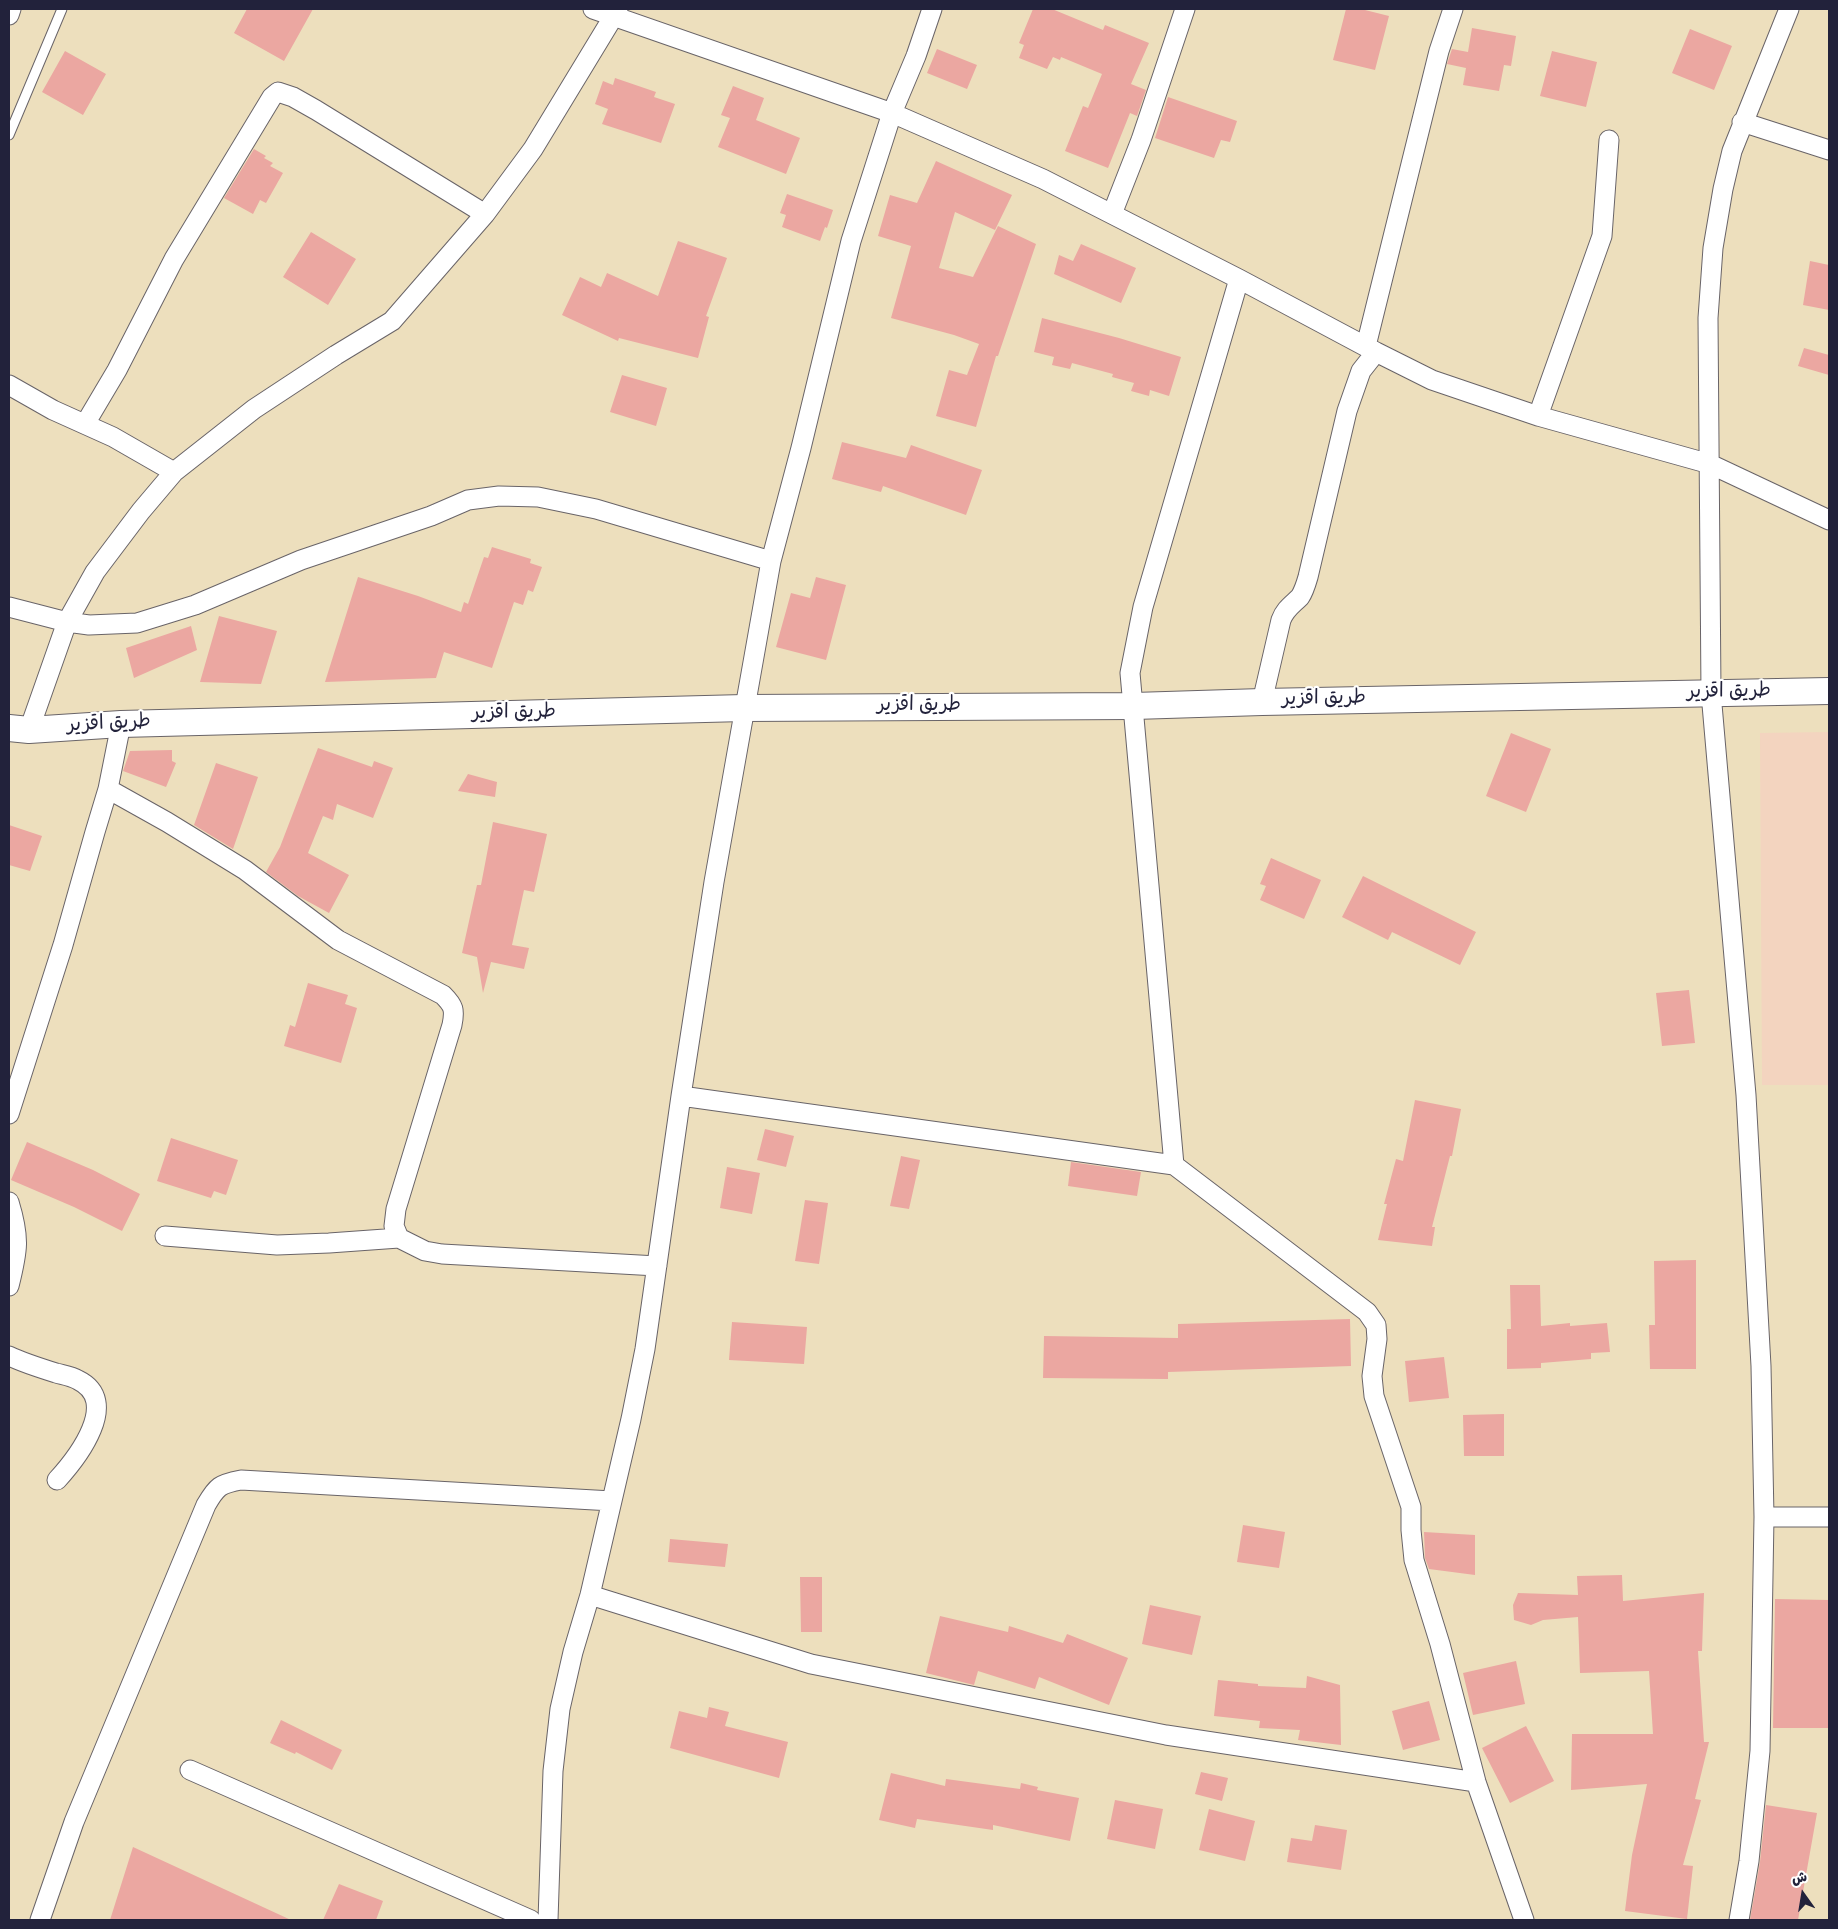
<!DOCTYPE html>
<meta charset="utf-8">
<style>
body{margin:0}
#map{position:relative;width:1838px;height:1929px;overflow:hidden;background:#eddfbd;font-family:"Indie Flower","Playpen Sans Arabic",sans-serif}
canvas{display:block}
.frame{position:absolute;inset:0;border:10px solid #22223b;pointer-events:none}
.north{position:absolute;left:1778px;top:1869px;width:50px;height:50px;-webkit-text-stroke:4px #fff;paint-order:stroke;rotate:347deg;font-size:14px;font-weight:700;line-height:20px;text-align:center;color:#22223b}
.north::after{content:'';display:block;margin:auto;width:18px;height:22px;background:#22223b;clip-path:polygon(50% 0,100% 100%,50% 72%,0 100%)}
</style>
<div id="map">
<canvas width="1838" height="1929"></canvas>
<div class="frame"></div>
<div class="north">ش</div>
</div>
<script>
const g = document.querySelector('canvas').getContext('2d');
g.lineJoin = 'round';
function fill(path, color) {
  g.fillStyle = color;
  g.fill(path, 'evenodd');
}
function strokePath(path, color, width, dash) {
  g.strokeStyle = color;
  g.lineWidth = width;
  g.lineCap = dash ? 'butt' : 'round';
  g.setLineDash(dash || []);
  g.stroke(path);
}
function label(font, color, halo, rows, align = 'center') {
  g.font = font + ' "Indie Flower","Playpen Sans Arabic",sans-serif';
  g.lineWidth = 4.5;
  g.setLineDash([]);
  g.textBaseline = 'middle';
  g.strokeStyle = halo;
  g.fillStyle = color;
  for (const [text, x, y, turn = 0] of rows) {
    g.save();
    g.translate(x, y);
    g.rotate((+turn || 0) * Math.PI / 180);
    g.textAlign = isNaN(turn) ? turn : align;
    if (halo) g.strokeText(text, 0, 0);
    g.fillText(text, 0, 0);
    g.restore();
  }
}
fill(new Path2D(`
 M1829 732V1085H1762L1760 733Z`), '#f3d4bf');
fill(new Path2D(`
 M247 9H313L284 61 234 33Z
 M1033 9H1052L1103 30 1105 25 1149 43 1131 84 1146 90 1137 116 1130 113 1108 168 1065 151 1083 106 1088 108 1102 74 1061 57 1060 60 1053 57 1047 69 1019 58 1024 45 1019 43Z
 M1346 9H1361L1389 16 1375 70 1333 60Z
 M1472 28 1516 36 1511 66 1504 65 1499 91 1463 85 1466 68 1447 64 1452 49 1468 52Z
 M1690 29 1732 46 1714 90 1672 73Z
 M937 49 977 65 967 89 927 73Z
 M65 51 106 74 83 115 42 92Z
 M1552 51 1597 62 1586 107 1540 96Z
 M615 78 656 92 654 97 675 104 661 143 602 124 608 109 595 104 603 81 613 85Z
 M733 86 764 98 756 120 800 138 786 174 718 147 730 118 721 115Z
 M1168 97 1237 121 1230 142 1221 140 1214 158 1155 138Z
 M254 149 266 156 264 158 273 163 270 166 283 173 266 203 260 200 253 214 224 198Z
 M936 161 1012 195 995 230 955 212 939 268 973 277 998 226 1036 244 998 356H996L976 427 936 416 949 370 967 375 979 344 954 335 891 318 911 246 878 236 890 195 917 203Z
 M787 194 833 210 827 228 825 227 820 241 782 227 786 215 780 213Z
 M311 232 356 259 328 305 283 277Z
 M678 241 727 258 706 316 709 317 698 358 619 338 618 341 562 315 580 277 601 287 607 273 658 296Z
 M1081 244 1136 268 1121 303 1054 274 1059 255 1073 261Z
 M1810 261 1829 265V310L1803 305Z
 M1042 318 1119 338 1181 357 1169 396 1150 390 1149 396 1131 391 1134 383 1112 377 1113 374 1072 363 1070 369 1052 365 1054 357 1034 352Z
 M1804 348 1829 355V375L1798 366Z
 M622 375 667 388 656 426 610 412Z
 M842 442 906 458 911 445 982 470 966 515 883 486 881 492 832 479Z
 M492 547 531 559 530 563 542 567 533 592 528 590 523 605 514 602 492 668 444 652 436 678 325 682 358 577 418 596 461 612 464 602 468 604 484 557 488 558Z
 M816 577 846 585 826 660 776 647 791 593 810 598Z
 M219 616 277 631 261 684 200 682Z
 M191 626 197 650 134 678 126 648Z
 M1511 733 1551 749 1526 812 1486 796Z
 M318 748 372 767 374 761 393 768 373 818 337 804 333 820 323 816 308 853 349 875 329 913 298 896 266 872 280 847Z
 M172 750V761L176 763 166 787 123 771 130 751Z
 M216 763 258 777 233 849 194 825Z
 M468 774 497 782 495 797 458 791Z
 M493 822 547 834 534 892 524 890 512 945 529 948 524 969 491 962 483 993 477 957 462 953 477 885H481Z
 M9 825 42 836 30 871 9 865Z
 M1271 858 1321 880 1304 919 1260 900 1266 886 1260 884Z
 M1363 876 1476 932 1460 965 1392 932 1388 940 1342 917Z
 M308 983 348 995 345 1004 357 1008 341 1063 284 1046 290 1025 295 1027Z
 M1689 990 1695 1043 1662 1046 1656 993Z
 M1415 1100 1461 1109 1452 1156H1450L1432 1227H1435L1432 1246 1378 1240 1387 1204H1384L1396 1159 1403 1161Z
 M765 1129 794 1136 786 1167 757 1160Z
 M171 1138 238 1160 226 1195 214 1191 211 1198 157 1181Z
 M27 1142 93 1170 140 1194 122 1231 74 1207 11 1180Z
 M901 1156 920 1160 909 1209 890 1206Z
 M1071 1162 1141 1172 1137 1196 1068 1186Z
 M727 1167 760 1173 752 1214 720 1208Z
 M805 1200 828 1203 819 1264 795 1261Z
 M1696 1260V1369H1650L1649 1325H1655L1654 1261Z
 M1510 1285H1540L1541 1326 1570 1323V1326L1607 1323 1610 1352 1591 1353V1359L1541 1363V1368L1507 1369V1329H1511Z
 M1350 1319 1351 1366 1168 1372V1379L1043 1378 1044 1336 1178 1338V1324Z
 M732 1322 807 1327 804 1364 729 1360Z
 M1444 1357 1449 1398 1409 1402 1405 1361Z
 M1504 1414V1456H1464L1463 1415Z
 M1243 1525 1285 1532 1279 1568 1237 1562Z
 M1424 1532 1475 1535V1575L1429 1569 1425 1558Z
 M670 1539 728 1544 725 1567 668 1562Z
 M1622 1575 1623 1601 1704 1593 1702 1651H1698L1704 1742H1709L1695 1799 1701 1800 1683 1865 1693 1866 1687 1919 1625 1911 1632 1855 1647 1784 1571 1790 1572 1734H1653L1649 1671 1580 1673 1578 1617 1543 1620 1531 1625 1514 1620 1513 1605 1518 1593 1578 1595 1577 1576Z
 M800 1577H822V1632H801Z
 M1775 1599 1829 1600V1728H1773Z
 M1150 1605 1201 1616 1192 1655 1142 1644Z
 M940 1616 1008 1632 1009 1626 1063 1643 1067 1634 1128 1658 1109 1705 1039 1677 1035 1689 978 1671 974 1685 926 1673Z
 M1516 1661 1525 1704 1473 1715 1463 1673Z
 M1307 1676 1340 1685 1341 1745 1298 1740 1300 1730 1259 1728 1260 1721 1214 1716 1218 1680 1258 1684V1686L1306 1688Z
 M1429 1701 1440 1740 1403 1750 1392 1711Z
 M709 1707 729 1712 725 1726 788 1742 779 1778 670 1748 679 1711 707 1718Z
 M281 1720 342 1750 332 1770 296 1752 295 1754 270 1743Z
 M1526 1726 1554 1781 1510 1803 1482 1748Z
 M1201 1772 1228 1778 1222 1801 1195 1794Z
 M891 1773 945 1786 946 1779 1020 1789 1021 1783 1038 1787 1037 1790 1079 1798 1070 1841 993 1825V1830L917 1819 915 1828 879 1820Z
 M1115 1800 1163 1809 1155 1849 1107 1839Z
 M1766 1805 1817 1813 1798 1920H1750L1760 1862Z
 M1209 1809 1255 1821 1245 1861 1199 1850Z
 M1315 1825 1347 1830 1341 1870 1287 1862 1291 1838 1312 1841Z
 M133 1847 291 1920H110Z
 M339 1884 383 1901 376 1920H323Z`), '#eba7a1');
const lane = new Path2D(`
 M9 135 62 9`);
const street = new Path2D(`
 M593 9 892 113 1043 179 1239 279 1376 352 1432 380 1538 416 1710 464 1829 520
 M9 15 11 9
 M1742 122 1829 150
 M1112 214 1141 140 1185 9
 M1366 346 1439 51 1453 9
 M9 385 53 410 113 437 174 472
 M1538 416 1602 236 1609 140
 M85 424 117 370 174 259 272 97 278 92 293 97 316 110 485 214
 M9 607 67 622 89 625 137 623 195 605 301 560 431 516 468 500 499 496 538 497 596 509 771 561
 M1262 702 1281 620C1285 609 1292 605 1300 597 1304 591 1306 584 1308 577L1347 411 1361 371 1376 352
 M29 730 67 622 95 572 141 511 174 472 254 409 336 355 392 321 485 214 533 149 618 9
 M108 789 167 822 245 870 338 940 443 995C454 1006 455 1010 452 1025L396 1209 394 1226 399 1238 425 1251 442 1254 657 1266
 M681 1096 1174 1165 1367 1312 1376 1325 1377 1339 1372 1376 1374 1396 1411 1507V1530L1414 1560 1440 1644 1476 1782 1524 1920
 M9 1114 63 945 95 832 108 789 121 724
 M1174 1165 1130 673 1143 607 1239 279
 M9 1202C20 1238 18 1250 9 1286
 M165 1236 277 1245 329 1243 399 1238
 M9 1356C24 1363 40 1368 56 1373 63 1375 71 1376 78 1380 121 1401 78 1457 57 1480
 M1764 1517H1829
 M590 1595 811 1664 1166 1735 1476 1782
 M190 1770 531 1920
 M40 1920 74 1822 206 1505C217 1486 220 1484 241 1480L612 1501
 M548 1920 553 1771 560 1709 573 1652 590 1595 631 1419 645 1349 681 1096 714 882 771 561 801 448 851 241 892 113 916 56 932 9
 M1739 1920 1749 1861 1760 1751 1764 1517 1761 1366 1746 1095 1711 693 1708 318 1713 248 1723 189 1732 151 1789 9`);
const secondary = new Path2D(`
 M9 728 29 730 121 724 744 708 1134 706 1262 702 1829 691`);
strokePath(lane, '#696468', 11);
strokePath(street, '#696468', 21);
strokePath(secondary, '#696468', 28);
strokePath(lane, '#fff', 9);
strokePath(street, '#fff', 19);
strokePath(secondary, '#fff', 26);
label('20px', '#22223b', '#fff', [
 ["طريق اقزير",1729,693,-1],
 ["طريق اقزير",1324,700,-1],
 ["طريق اقزير",919,707],
 ["طريق اقزير",514,714,-1],
 ["طريق اقزير",109,725,-3]
]);
</script>
